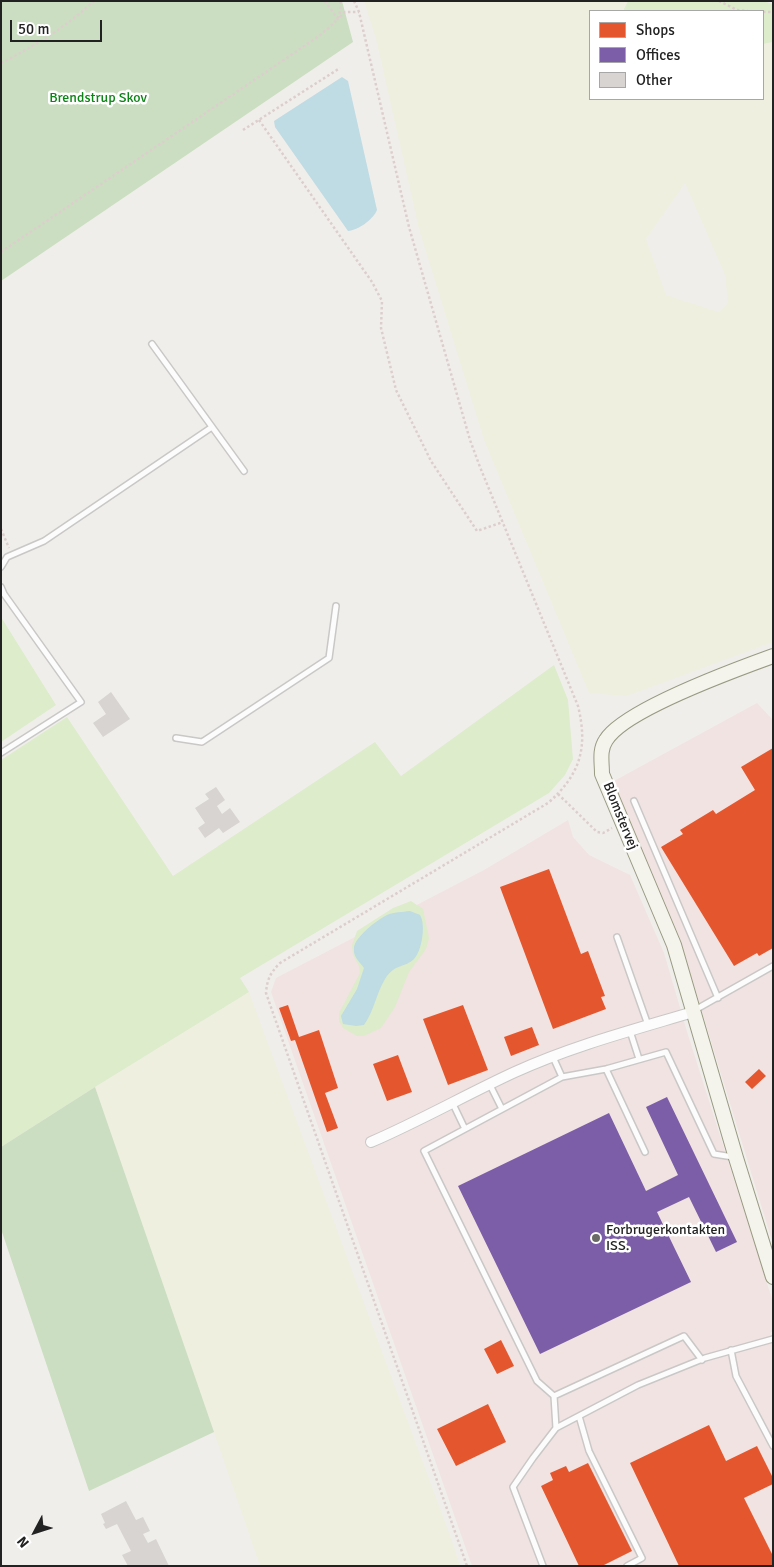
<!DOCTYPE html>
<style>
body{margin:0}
#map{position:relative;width:774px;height:1567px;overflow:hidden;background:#f0eeeb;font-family:Signika,sans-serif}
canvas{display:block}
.frame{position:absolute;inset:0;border:2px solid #222;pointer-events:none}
.legend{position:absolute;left:589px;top:10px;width:175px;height:90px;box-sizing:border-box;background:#fff;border:1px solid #a7a7a7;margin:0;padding:6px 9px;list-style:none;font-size:15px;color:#222}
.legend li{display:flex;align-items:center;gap:10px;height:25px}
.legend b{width:25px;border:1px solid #a7a7a7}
.north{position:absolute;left:10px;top:1507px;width:50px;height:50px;-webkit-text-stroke:4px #fff;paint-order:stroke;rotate:230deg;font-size:14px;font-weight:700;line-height:20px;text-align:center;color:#222}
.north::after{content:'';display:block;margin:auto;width:18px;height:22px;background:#222;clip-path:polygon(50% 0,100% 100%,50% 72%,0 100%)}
.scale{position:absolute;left:10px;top:20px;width:92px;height:22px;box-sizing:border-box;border:2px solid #222;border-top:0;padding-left:6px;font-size:15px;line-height:18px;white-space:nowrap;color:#222;-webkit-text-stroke:4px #fff;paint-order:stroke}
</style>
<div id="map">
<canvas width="774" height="1567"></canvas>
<div class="frame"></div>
<ul class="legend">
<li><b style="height:14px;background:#e4572e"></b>Shops</li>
<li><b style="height:14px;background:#7b5ea7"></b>Offices</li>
<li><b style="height:14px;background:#d7d4d2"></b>Other</li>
</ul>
<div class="north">N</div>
<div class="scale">50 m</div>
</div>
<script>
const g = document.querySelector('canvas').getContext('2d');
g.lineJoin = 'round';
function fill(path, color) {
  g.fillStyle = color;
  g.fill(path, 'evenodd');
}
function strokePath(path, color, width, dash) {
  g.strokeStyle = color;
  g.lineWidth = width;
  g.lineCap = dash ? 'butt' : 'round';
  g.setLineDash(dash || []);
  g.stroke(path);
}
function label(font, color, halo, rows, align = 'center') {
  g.font = font + ' Signika,sans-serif';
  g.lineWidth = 5;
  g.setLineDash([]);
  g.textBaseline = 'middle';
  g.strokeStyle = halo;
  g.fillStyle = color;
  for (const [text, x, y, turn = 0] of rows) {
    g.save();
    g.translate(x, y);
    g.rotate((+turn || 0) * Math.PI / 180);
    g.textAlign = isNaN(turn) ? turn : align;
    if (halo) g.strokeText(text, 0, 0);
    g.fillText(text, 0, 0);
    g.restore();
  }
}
fill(new Path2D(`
 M757 703 773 720V1244L681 943 618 794 614 781Z
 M568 820 573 837 589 855 630 875 664 953 688 1035 773 1302V1331L770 1333 773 1340V1566H472L271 992 276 978 484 870Z`), '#f1e3e1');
fill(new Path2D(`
 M364 1H628L623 11H590V99H763V44L773 42V642L627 696 589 693 484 440 419 229 376 39ZM685 183 725 275 728 303 719 312 666 295 646 239Z
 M249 992 452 1541 460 1566H260L95 1087Z`), '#efefdf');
fill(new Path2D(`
 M628 1H763L773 4V42L763 44V11H623Z
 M1 617 56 705 1 742Z
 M554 665 568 700 573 759 565 775 549 793 240 978 249 992 95 1087 1 1147V760L67 717 173 876 375 742 401 776Z
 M411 901 423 909 429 938 426 949 409 972 395 1007 381 1028 364 1036H357L343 1028 339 1021V1013L360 973 359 966 353 955 352 945 357 931 393 908Z`), '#ddeccb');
fill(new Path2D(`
 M1 1H342L353 42 1 281Z
 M95 1087 214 1432 89 1491 1 1229V1147Z`), '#cbdec1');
fill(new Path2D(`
 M342 77 348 81 377 210C373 220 358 230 348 231L275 127 274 121Z
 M410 911 420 915C426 924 422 951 414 959 405 968 395 963 385 979 376 994 374 1011 364 1025L356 1026 343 1024 341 1016 357 989 364 968C359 961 353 957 354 948 354 938 378 919 387 915 394 912 402 912 410 911Z`), '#bfdbe3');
fill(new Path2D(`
 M773 748V948L759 956 757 953 734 966 661 847 683 834 680 830 713 810 716 814 755 790 741 767Z
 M549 869 581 954 588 951 605 996 601 997 606 1009 553 1029 500 887Z
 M288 1005 299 1037 319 1030 338 1088 325 1093 338 1128 327 1132 295 1040 291 1041 279 1008Z
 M463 1005 488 1070 448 1085 423 1019Z
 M532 1027 539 1045 511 1056 504 1037Z
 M398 1055 412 1092 387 1101 373 1064Z
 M759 1069 766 1076 752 1089 745 1082Z
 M501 1340 514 1366 497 1374 484 1349Z
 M488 1404 506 1442 456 1466 437 1429Z
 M709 1425 726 1461 757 1446 773 1478V1484L744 1498 773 1556V1566H679L630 1463Z
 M588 1463 632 1551 602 1566H579L541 1486 553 1480 550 1473 566 1466 569 1472Z`), '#e4572e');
fill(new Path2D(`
 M667 1097 737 1242 716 1252 689 1197 657 1212 691 1282 540 1354 458 1186 609 1113 646 1191 678 1175 646 1107Z`), '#7b5ea7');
fill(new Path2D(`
 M111 692 130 719 103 737 93 723 106 714 98 702Z
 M216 787 225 800 217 806 222 814 230 808 240 822 223 833 219 828 205 838 198 828 205 823 195 808 209 799 205 794Z
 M126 1501 136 1520 143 1517 150 1531 143 1534 148 1543 156 1539 169 1566H128L122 1555 131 1551 117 1524 106 1529 103 1524 105 1523 101 1514Z`), '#d7d4d2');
const lane = new Path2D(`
 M152 344 244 471
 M1 567 7 557 44 541 212 427
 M1 587 4 594 81 702 1 753
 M176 738 202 742 329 658 336 606
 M634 801 718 998
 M617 937 648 1025
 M695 1010 773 966
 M630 1031 639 1059
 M553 1057 562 1077
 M606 1069 645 1152
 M490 1085 502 1109
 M453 1104 465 1129
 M731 1350 736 1376 773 1446
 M554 1396 537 1381 424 1151 562 1077 606 1069 666 1052 714 1154 733 1157
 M579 1416 589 1451 642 1558 627 1566
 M556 1428 554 1396 684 1336 702 1360
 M543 1566 513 1487 533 1458 556 1428 638 1385 705 1358 773 1339`);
const street = new Path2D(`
 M371 1142C420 1121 467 1094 515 1072 572 1046 633 1030 693 1012`);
const secondary = new Path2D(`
 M773 656C737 669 624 710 606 740 599 750 602 762 602 774L674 945 736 1158 773 1277`);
strokePath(lane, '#c9c8c7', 8);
strokePath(street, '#c9c8c7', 12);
strokePath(secondary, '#999a82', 16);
strokePath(new Path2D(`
 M325 1 338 19 345 12H359
 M354 1 359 12 409 227 470 440 480 467 578 706C588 747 581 774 548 803L280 963C270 973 267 980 266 993L467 1566
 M719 1 737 10 748 11
 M763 12H773
 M1 63C35 46 66 27 94 1
 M259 120 372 282 382 301 381 328 396 390 431 461 477 531 503 522
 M243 130 340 68
 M1 252 319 36C331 25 343 20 340 1
 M1 529 9 548
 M558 794 597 832 603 833 612 828`), '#dccecd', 2.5, [2.5, 2.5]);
strokePath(lane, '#fdfcfc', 5);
strokePath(street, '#fdfcfc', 10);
strokePath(secondary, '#f4f4ed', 14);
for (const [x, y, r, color] of [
 [596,1238,5,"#6a6968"]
]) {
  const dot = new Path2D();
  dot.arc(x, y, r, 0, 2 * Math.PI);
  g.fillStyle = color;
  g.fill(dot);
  strokePath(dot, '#fff', 2);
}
label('14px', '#0c8416', '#fff', [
 ["Brendstrup Skov",98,98]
]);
label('14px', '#222', '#fff', [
 ["Blomstervej",620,816,68]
]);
label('14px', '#222', '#fff', [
 ["Forbrugerkontakten",606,1230],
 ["ISS.",606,1246]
], 'left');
</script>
